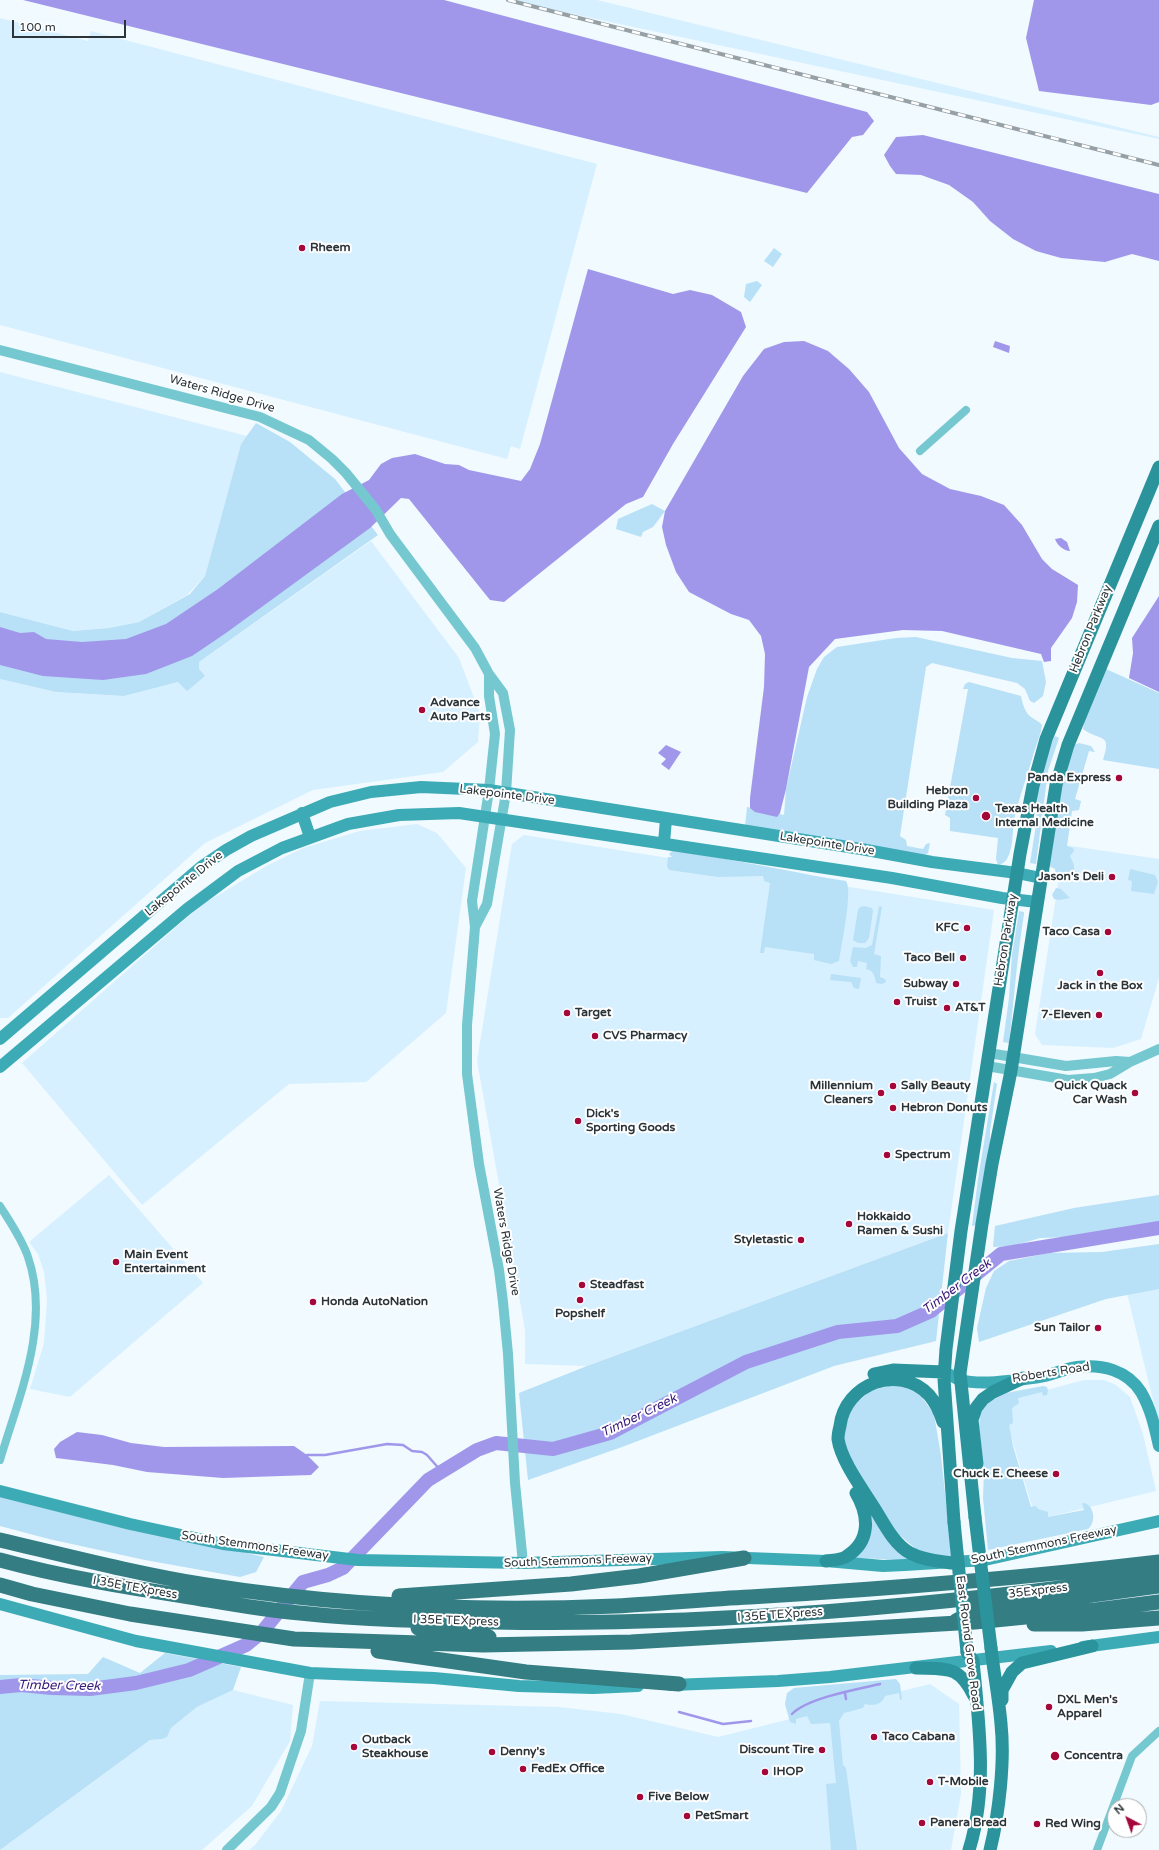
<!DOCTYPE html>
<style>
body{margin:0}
#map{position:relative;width:1159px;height:1850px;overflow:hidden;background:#f0faff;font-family:"Varela Round",sans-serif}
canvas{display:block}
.north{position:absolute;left:1107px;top:1798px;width:40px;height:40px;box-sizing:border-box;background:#fff;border:1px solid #aaaeb0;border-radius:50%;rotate:319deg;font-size:11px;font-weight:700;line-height:16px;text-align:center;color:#2a3439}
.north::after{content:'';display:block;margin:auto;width:14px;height:18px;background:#a4073a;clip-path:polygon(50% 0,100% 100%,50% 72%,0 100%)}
.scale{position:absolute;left:12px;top:20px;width:114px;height:18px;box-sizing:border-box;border:2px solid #2a3439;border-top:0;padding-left:5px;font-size:12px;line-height:14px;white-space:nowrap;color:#2a3439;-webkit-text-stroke:3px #fff;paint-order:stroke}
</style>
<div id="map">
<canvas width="1159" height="1850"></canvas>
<div class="north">N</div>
<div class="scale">100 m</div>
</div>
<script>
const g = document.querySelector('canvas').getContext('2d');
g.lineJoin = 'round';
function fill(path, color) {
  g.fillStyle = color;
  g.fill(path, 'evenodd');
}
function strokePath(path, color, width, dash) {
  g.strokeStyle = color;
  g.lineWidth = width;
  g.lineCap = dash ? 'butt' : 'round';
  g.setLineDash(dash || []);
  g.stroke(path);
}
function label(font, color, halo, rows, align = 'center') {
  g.font = font + ' "Varela Round",sans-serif';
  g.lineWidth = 4;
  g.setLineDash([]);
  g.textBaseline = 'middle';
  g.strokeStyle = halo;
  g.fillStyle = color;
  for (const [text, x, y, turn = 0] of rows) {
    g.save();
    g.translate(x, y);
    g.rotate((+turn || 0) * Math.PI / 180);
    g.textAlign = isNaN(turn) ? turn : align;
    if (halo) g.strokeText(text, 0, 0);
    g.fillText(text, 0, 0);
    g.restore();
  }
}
fill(new Path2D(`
 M507 0H597L1159 137V139Z
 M0 18 88 41 91 31 597 164 520 449 511 446 507 459 0 325Z
 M0 372 247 436 241 444 205 576 187 595 139 622 109 628 73 631 0 612Z
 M371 541 459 658 480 714 478 742 443 772 313 790 205 843 8 1018H0V679L56 692 124 696 178 682 199 668V662Z
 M417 824 437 833 466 868 446 1013 366 1082 289 1084 142 1205 22 1063 200 906 268 865 303 848 360 831Z
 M524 835 994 910 948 1233 587 1366 525 1364V1330L477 1061 512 844Z
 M1064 845 1159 859V978L1141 1039 1113 1048 1042 1045 1035 1034Z
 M109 1175 203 1283 70 1397 30 1389 44 1343 47 1300 44 1272 38 1254 29 1242Z
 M1159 1288V1425L1127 1293Z
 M1084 1380H1104L1116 1385 1130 1397 1143 1434 1156 1491 1036 1520 1007 1423 1009 1400Z
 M930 1684 959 1704 961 1794 951 1850H249L255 1845 281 1811 312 1746 320 1701 559 1707 621 1714 718 1737Z
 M233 1690 293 1705 290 1741 252 1806 202 1850H0L150 1740 161 1739 167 1737 171 1728 197 1707Z`), '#d7f0ff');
fill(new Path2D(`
 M774 248 782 254 773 267 764 261Z
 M757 281 762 285 750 302 744 297 746 284Z
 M256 423 290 442 335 479 378 535 199 662V669L205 676 187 691 178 682 124 696 56 692 0 679V612L73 631 109 628 139 622 190 594 205 576 241 444Z
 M652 504 665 511 653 527 643 532 641 537 616 529 618 519Z
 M916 637 1012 658 1042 661 1046 682 1043 696 1034 703 1030 701 1025 689 1017 683 932 663 926 667 900 836 906 840 907 846 923 849 926 844 930 843 928 853 925 855 745 827 747 807 784 815 786 789 807 697 817 669 824 657 837 647 896 638Z
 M1106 669 1159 693V769L1103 760C1112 732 1101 742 1083 729L1084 721Z
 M969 682 1021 696C1022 702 1025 713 1031 717 1035 720 1039 721 1042 725 1041 734 1037 743 1034 752 1028 774 1019 797 1014 820 1012 833 1014 863 998 865L996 859 998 838 950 831V818L945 815 968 689H963L965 684Z
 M1055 736 1059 738 1048 771 1036 864 1030 863 1036 825 1038 788 1050 745Z
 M1079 743 1091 746 1095 752 1089 751 1075 799 1081 801 1079 810 1072 811 1067 846 1073 848 1074 851 1070 856 1074 865V871L1080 872 1076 878 1056 875 1055 869 1049 866 1061 789 1074 745Z
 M672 851C683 849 697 854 708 856 754 863 800 874 846 881 853 890 841 947 839 961L831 964 814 960V954L765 947 764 953H760L770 883 764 881 763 876 718 877 669 870 667 866 668 857H672L669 854Z
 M1130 869 1155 875 1158 882 1154 894 1131 891 1132 881 1128 880Z
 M1056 888 1061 889 1070 898 1059 900 1054 899 1052 895Z
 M864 906 872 908 873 911 869 938 865 943H858L853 940 858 910 860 907Z
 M879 906 882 907 874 954 881 956 880 977 885 979 886 982 882 984 876 983C875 977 874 970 866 969L867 963 858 961 857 967H853L850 961 853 947 866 948 872 945Z
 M1019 911 1024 912V914C1017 957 1014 1000 1009 1043L1003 1042 1009 998 1012 955Z
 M831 974 861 978 859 989 854 988 851 982 830 980Z
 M994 1082 997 1084 990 1131V1153L978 1225 972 1226 978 1179Z
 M1159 1195V1223L1106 1233 1069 1237 1040 1238 1013 1246 993 1247 995 1226 1074 1208Z
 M948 1233 936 1341 834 1366 622 1447 528 1480 519 1393 587 1366Z
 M1159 1244V1289L1106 1299 979 1342 977 1328 986 1288 994 1271 1009 1261 1049 1253 1102 1252Z
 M889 1386H904L921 1396 934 1414 941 1456 952 1556H936L917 1550 896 1532 853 1467 843 1445 842 1426 854 1405 870 1391Z
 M1043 1386 1047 1387 1048 1391 1047 1395 1043 1396 1042 1392 1018 1398 1019 1403 1012 1408 1013 1423 1009 1425 1013 1446 1031 1507 1036 1506 1038 1509 1048 1512V1517L1084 1510 1082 1503C1094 1503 1097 1522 1088 1529L988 1550 983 1498 984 1470 979 1427 980 1413 990 1401 1006 1393Z
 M0 1496 264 1557 256 1572 240 1577 145 1560 49 1539 0 1526Z
 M867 1511 910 1558 904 1560 855 1558Z
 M165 1653 241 1667 233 1690 197 1707 171 1728 167 1737 162 1739 150 1740 0 1850V1675L88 1674 103 1657 140 1673Z
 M896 1679 900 1684 902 1699 900 1700 899 1693 885 1696C882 1705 872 1706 865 1704L863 1708 844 1713 839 1721 843 1765 846 1768 857 1850H831L826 1784 836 1783 830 1723 811 1724 807 1716 796 1719V1724L790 1722 785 1704 787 1693 794 1688Z`), '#b8e0f6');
fill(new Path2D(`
 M23 0H444L867 112 874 121 863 135 852 137 807 193Z
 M1034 0H1159V102L1151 105 1039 91 1026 38Z
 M923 135 1159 194V261L1132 254 1105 262 1061 258 1036 251 1013 239 990 221 973 202 949 185 921 175 896 174 890 166 884 155 896 137Z
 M588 269 673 294 690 290 712 295 741 312 746 327 673 444 643 497 626 504 504 602 490 600 409 499 401 498 370 528 226 633 192 656 146 674 103 680 43 676 0 665V627L20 633 34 632 46 639 82 642 126 639 166 624 218 589 342 494 369 480 381 464 392 458 415 454 445 464 459 465 469 470 521 481 530 469 540 444Z
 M804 341 828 351 849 369 869 392 899 448 922 474 950 489 981 496 1004 505 1022 525 1042 559 1052 569 1078 585 1077 602 1072 618 1051 648V661L1044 662 1041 654 942 631 903 630 835 639 809 667 786 789 780 813 777 817 755 812 750 808V798L764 687 765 654 761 636 749 620 731 614 689 592 676 572 666 545 662 527 665 511 743 376 764 349 784 342Z
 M995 341 1010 346 1009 353 993 347Z
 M1061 538 1067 542 1070 551C1064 551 1057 545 1055 539Z
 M1159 596V692L1129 678 1133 653 1132 638Z
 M666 745 681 752 669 770 661 764 666 759 658 753Z
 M77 1432 102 1435 131 1443 164 1447 294 1446 307 1455 319 1467 311 1475 223 1478 147 1472 113 1465 56 1458 54 1449 60 1442Z`), '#a097eb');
strokePath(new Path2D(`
 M307 1455H325L387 1444 403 1445 412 1451 422 1452 427 1455 442 1472
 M845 1693 846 1699
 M679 1712 723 1724 751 1721
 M792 1714C807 1698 858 1689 880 1684`), '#a097eb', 2.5);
strokePath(new Path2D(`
 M0 1687 21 1685 52 1688 90 1689 136 1683 189 1670 246 1645 262 1632 303 1582 328 1575 343 1568 428 1480 477 1450 496 1443 553 1449 610 1433 746 1362 838 1332 897 1326 931 1311 1001 1254 1159 1228`), '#a097eb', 14);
strokePath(new Path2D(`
 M920 451 966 410
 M0 1206C10 1222 22 1239 28 1257 51 1324 19 1396 0 1460
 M1097 1850 1132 1756 1159 1731`), '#75c8d0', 8);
strokePath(new Path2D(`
 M0 350 260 417 309 440 332 459 346 473 376 510 390 534 475 648 489 674 503 693 510 730 506 793 487 904 475 927
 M489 674V696L495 734 489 790 472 901 475 927 467 1025V1074L479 1164 499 1270 503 1302 508 1354 515 1483 523 1563
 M989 1053 1066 1066 1116 1061 1130 1062
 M987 1066 1068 1080 1094 1078 1110 1074 1130 1062 1159 1049
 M227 1850 271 1807 280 1793 301 1731 310 1673`), '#75c8d0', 10);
strokePath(new Path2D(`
 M302 813 310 837
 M664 843 666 819
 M0 1039 201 867 226 850 251 836 330 802 371 792 421 787 489 790 861 849 932 862 1017 873 1041 878
 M0 1067 187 909 238 871 282 848 348 824 399 815 459 813 892 878 1002 898 1037 902
 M944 1372C949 1374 955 1378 960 1380 982 1386 1017 1380 1039 1377 1052 1375 1064 1369 1077 1367 1102 1364 1127 1370 1141 1392 1151 1409 1155 1428 1159 1446
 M0 1491 130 1524 223 1544 358 1560 523 1563 722 1557 826 1561 883 1566 905 1565 985 1560 1159 1521
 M0 1604 136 1641 310 1673 434 1678 519 1686 593 1688 638 1686
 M1083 1647 1159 1637
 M671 1685 778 1681 830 1677 1051 1651`), '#3dabb5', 12);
strokePath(new Path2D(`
 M874 1374 893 1370 944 1372
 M943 1422C940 1412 936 1403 929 1395 898 1363 845 1384 840 1426 839 1430 838 1435 838 1439 841 1460 861 1487 873 1506 883 1521 893 1544 910 1553 923 1560 938 1561 951 1563
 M977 1464 972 1420 976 1408 983 1399 993 1392 1023 1378
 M975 1517 960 1373 982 1224 992 1164 1011 1071 1056 785 1068 745 1159 526
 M954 1522 944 1379 946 1349 961 1231 1020 854 1033 786 1046 739 1159 467
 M826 1561C832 1560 842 1560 847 1556 871 1541 869 1515 856 1493
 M967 1652 973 1661C979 1724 988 1789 969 1850
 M916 1668C947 1669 959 1665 974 1696
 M1002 1700V1690L1012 1672 1022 1663 1092 1646
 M990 1850C999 1814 1005 1761 1001 1724 999 1699 994 1674 991 1648`), '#2b939c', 13);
strokePath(new Path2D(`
 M0 1540C68 1556 137 1574 206 1585 340 1606 480 1612 616 1606 660 1604 705 1599 750 1597 887 1589 1023 1578 1159 1562
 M0 1560C62 1577 126 1587 190 1597 226 1603 263 1610 300 1613 364 1620 429 1621 493 1622 716 1626 938 1606 1159 1575
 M0 1585 32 1594 130 1614 294 1639 483 1645 631 1642 975 1622 1096 1610 1159 1602
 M399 1596 571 1584 639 1576 744 1558
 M956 1621 975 1611 1159 1586
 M1034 1624H1082L1159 1618
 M418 1628 489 1637
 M378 1651 526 1672 679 1684`), '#347d83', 15);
const rail = new Path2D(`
 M508 0 1159 165`);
strokePath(rail, '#96a0a5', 4);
strokePath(rail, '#fff', 2.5, [8]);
strokePath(new Path2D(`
 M975 1517 991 1648
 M954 1522 967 1652`), '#2b939c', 13);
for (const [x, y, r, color] of [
 [302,248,4,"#a4073a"],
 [422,710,4,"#a4073a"],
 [1119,778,4,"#a4073a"],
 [976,798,4,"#a4073a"],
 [986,816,5,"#a4073a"],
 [1112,877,4,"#a4073a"],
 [967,928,4,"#a4073a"],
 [1108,932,4,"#a4073a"],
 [963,958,4,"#a4073a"],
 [1100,973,4,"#a4073a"],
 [956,984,4,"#a4073a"],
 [897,1002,4,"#a4073a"],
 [947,1008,4,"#a4073a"],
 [567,1013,4,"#a4073a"],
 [1099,1015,4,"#a4073a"],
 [595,1036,4,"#a4073a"],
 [893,1086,4,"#a4073a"],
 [881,1093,4,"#a4073a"],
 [1135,1093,4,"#a4073a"],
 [893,1108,4,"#a4073a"],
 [578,1121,4,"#a4073a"],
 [887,1155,4,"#a4073a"],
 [849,1224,4,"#a4073a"],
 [801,1240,4,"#a4073a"],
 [116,1262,4,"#a4073a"],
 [582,1285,4,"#a4073a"],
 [580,1300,4,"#a4073a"],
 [313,1302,4,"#a4073a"],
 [1098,1328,4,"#a4073a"],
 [1056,1474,4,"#a4073a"],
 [1049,1707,4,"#a4073a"],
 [874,1737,4,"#a4073a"],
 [354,1747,4,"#a4073a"],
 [822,1750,4,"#a4073a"],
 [492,1752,4,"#a4073a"],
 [1055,1756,5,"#a4073a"],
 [523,1769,4,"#a4073a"],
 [765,1772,4,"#a4073a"],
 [930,1782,4,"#a4073a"],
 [640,1797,4,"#a4073a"],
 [687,1816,4,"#a4073a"],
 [922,1823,4,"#a4073a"],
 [1037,1824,4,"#a4073a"]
]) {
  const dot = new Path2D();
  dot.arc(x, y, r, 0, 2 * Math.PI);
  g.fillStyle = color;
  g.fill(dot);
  strokePath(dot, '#fff', 1.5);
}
label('bold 12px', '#2a3439', '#fff', [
 ["Rheem",310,248],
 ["Advance",430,703],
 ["Auto Parts",430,717],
 ["Panda Express",1111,778,"right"],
 ["Hebron",968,791,"right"],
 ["Building Plaza",968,805,"right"],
 ["Texas Health",995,809],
 ["Internal Medicine",995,823],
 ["Jason's Deli",1104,877,"right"],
 ["KFC",959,928,"right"],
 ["Taco Casa",1100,932,"right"],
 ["Taco Bell",955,958,"right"],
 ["Subway",948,984,"right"],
 ["Jack in the Box",1100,986,"center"],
 ["Truist",905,1002],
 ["AT&T",955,1008],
 ["Target",575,1013],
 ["7-Eleven",1091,1015,"right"],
 ["CVS Pharmacy",603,1036],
 ["Millennium",873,1086,"right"],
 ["Cleaners",873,1100,"right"],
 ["Sally Beauty",901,1086],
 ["Quick Quack",1127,1086,"right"],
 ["Car Wash",1127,1100,"right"],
 ["Hebron Donuts",901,1108],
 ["Dick's",586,1114],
 ["Sporting Goods",586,1128],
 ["Spectrum",895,1155],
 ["Hokkaido",857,1217],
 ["Ramen & Sushi",857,1231],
 ["Styletastic",793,1240,"right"],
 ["Main Event",124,1255],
 ["Entertainment",124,1269],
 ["Steadfast",590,1285],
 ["Honda AutoNation",321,1302],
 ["Popshelf",580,1314,"center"],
 ["Sun Tailor",1090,1328,"right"],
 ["Chuck E. Cheese",1048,1474,"right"],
 ["DXL Men's",1057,1700],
 ["Apparel",1057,1714],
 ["Taco Cabana",882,1737],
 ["Outback",362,1740],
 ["Steakhouse",362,1754],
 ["Discount Tire",814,1750,"right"],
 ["Denny's",500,1752],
 ["Concentra",1064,1756],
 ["FedEx Office",531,1769],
 ["IHOP",773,1772],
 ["T-Mobile",938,1782],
 ["Five Below",648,1797],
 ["PetSmart",695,1816],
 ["Panera Bread",930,1823],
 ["Red Wing",1045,1824]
], 'left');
label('12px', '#2a3439', '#fff', [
 ["Waters Ridge Drive",222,394,16],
 ["Hebron Parkway",1091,629,-68],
 ["Lakepointe Drive",507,795,7],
 ["Lakepointe Drive",827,844,9],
 ["Lakepointe Drive",184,884,-39],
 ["Hebron Parkway",1006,940,-81],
 ["Waters Ridge Drive",506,1242,80],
 ["Roberts Road",1051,1373,-9],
 ["South Stemmons Freeway",1044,1545,-12],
 ["South Stemmons Freeway",255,1546,8],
 ["South Stemmons Freeway",578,1561,-2],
 ["I 35E TEXpress",135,1588,10],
 ["35Express",1038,1591,-7],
 ["I 35E TEXpress",780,1615,-4],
 ["I 35E TEXpress",456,1621,2],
 ["East Round Grove Road",968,1643,83]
]);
label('italic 13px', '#361a7b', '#fff', [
 ["Timber Creek",957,1287,-37],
 ["Timber Creek",639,1416,-26],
 ["Timber Creek",59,1686,1]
]);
</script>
